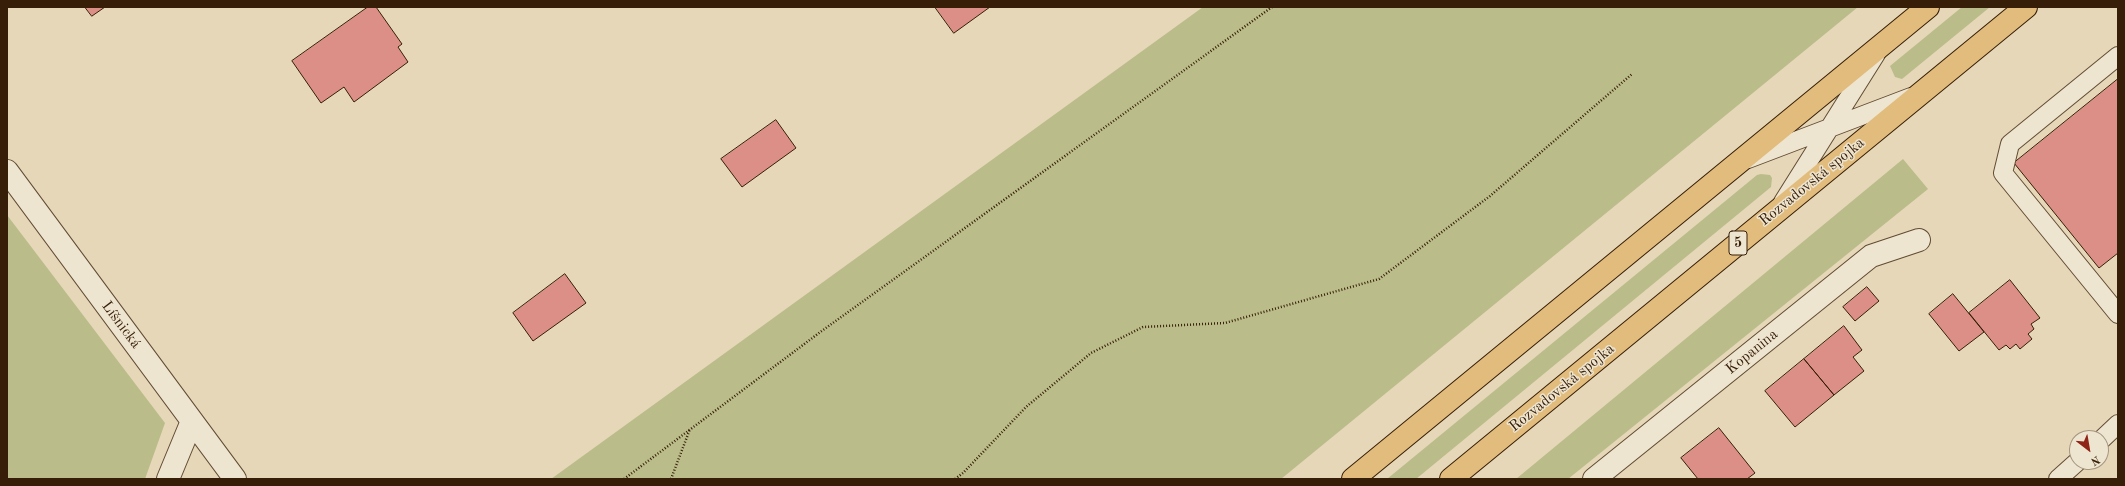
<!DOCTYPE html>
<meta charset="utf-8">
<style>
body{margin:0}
#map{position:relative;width:2125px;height:486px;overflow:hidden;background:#e5d7b7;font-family:"Old Standard TT",serif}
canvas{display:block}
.frame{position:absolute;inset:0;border:8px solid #371e08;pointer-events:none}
.north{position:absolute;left:2069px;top:430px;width:40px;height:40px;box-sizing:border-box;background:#eee5d0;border:1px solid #a59580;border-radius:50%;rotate:149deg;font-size:11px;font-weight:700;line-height:16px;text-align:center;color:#371e08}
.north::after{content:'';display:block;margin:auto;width:14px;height:18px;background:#8f2418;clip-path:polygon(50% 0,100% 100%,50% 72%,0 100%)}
</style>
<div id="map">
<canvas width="2125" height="486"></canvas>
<div class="frame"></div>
<div class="north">N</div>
</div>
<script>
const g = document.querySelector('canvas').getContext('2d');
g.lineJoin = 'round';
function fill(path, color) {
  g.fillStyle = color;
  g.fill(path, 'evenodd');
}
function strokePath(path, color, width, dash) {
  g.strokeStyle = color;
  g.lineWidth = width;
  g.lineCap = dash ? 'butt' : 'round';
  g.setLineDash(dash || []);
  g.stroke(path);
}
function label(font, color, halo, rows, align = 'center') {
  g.font = font + ' "Old Standard TT",serif';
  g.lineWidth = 3;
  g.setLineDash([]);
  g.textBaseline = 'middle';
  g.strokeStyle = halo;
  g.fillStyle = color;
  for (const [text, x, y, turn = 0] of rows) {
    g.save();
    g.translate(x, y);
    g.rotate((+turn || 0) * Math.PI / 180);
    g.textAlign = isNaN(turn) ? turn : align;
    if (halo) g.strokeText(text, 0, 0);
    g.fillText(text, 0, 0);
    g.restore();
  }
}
fill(new Path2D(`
 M1203 7H1858L1281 479H551Z
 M1962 7H1990L1902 79 1895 77 1890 66Z
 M1903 159 1928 189 1568 479H1516Z
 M1761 174 1770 175 1772 178 1771 187 1416 479H1387L1757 175Z
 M7 215 165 423 145 479H7Z`), '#babd8a');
const building = new Path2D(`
 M85 7H105L92 16Z
 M368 7H376L402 44 398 47 408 62 354 102 344 87 321 103 292 61Z
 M935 7H990L954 33Z
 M2118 79V253L2099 268 2014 163Z
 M776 120 796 148 742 187 721 159Z
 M565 274 586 303 533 341 513 313Z
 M2010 280 2040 318 2031 324 2034 329 2028 334 2032 339 2020 349 2016 344 2010 349 2006 345 1999 350 1969 313Z
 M1867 287 1879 301 1855 321 1843 307Z
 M1953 294 1984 332 1959 351 1929 314Z
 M1844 326 1862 350 1853 357 1864 371 1834 395 1804 359Z
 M1804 359 1834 395 1795 427 1765 391Z
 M1719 428 1755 473 1747 479H1698L1681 458Z`);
fill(building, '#db8f87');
strokePath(building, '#371e08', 1);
const lane = new Path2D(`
 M2118 56 2010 144 2003 173 2118 314
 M1748 159 1911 97
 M1783 202 1876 54
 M2101 440 2118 424
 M2058 479 2077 462`);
const street = new Path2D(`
 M7 171 235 479
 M168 479 192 421
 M1594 479 1871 256 1919 240`);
const highway = new Path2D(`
 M1353 479 1928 7
 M1451 479 2026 7`);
strokePath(lane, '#624c34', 20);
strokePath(street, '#624c34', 24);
strokePath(highway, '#371e08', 24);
strokePath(new Path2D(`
 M624 479 819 333 1272 7
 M671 479 690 429
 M955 479 963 473 1026 407 1091 353 1143 327 1225 323 1379 279 1490 196 1632 74`), '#371e08', 2.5, [1, 2]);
strokePath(lane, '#eee5d0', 18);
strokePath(street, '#eee5d0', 22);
strokePath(highway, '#e2bc7c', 22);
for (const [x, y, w] of [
 [1738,243,18]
]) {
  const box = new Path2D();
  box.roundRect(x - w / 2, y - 12, w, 24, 3);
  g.fillStyle = '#eee5d0';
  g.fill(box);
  strokePath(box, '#371e08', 1);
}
label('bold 14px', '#371e08', null, [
 ["5",1738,243]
]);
label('15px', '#371e08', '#eee5d0', [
 ["Rozvadovská spojka",1812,182,-39],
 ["Líšnická",121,325,53],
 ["Kopanina",1752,352,-39],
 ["Rozvadovská spojka",1562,388,-39]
]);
</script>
